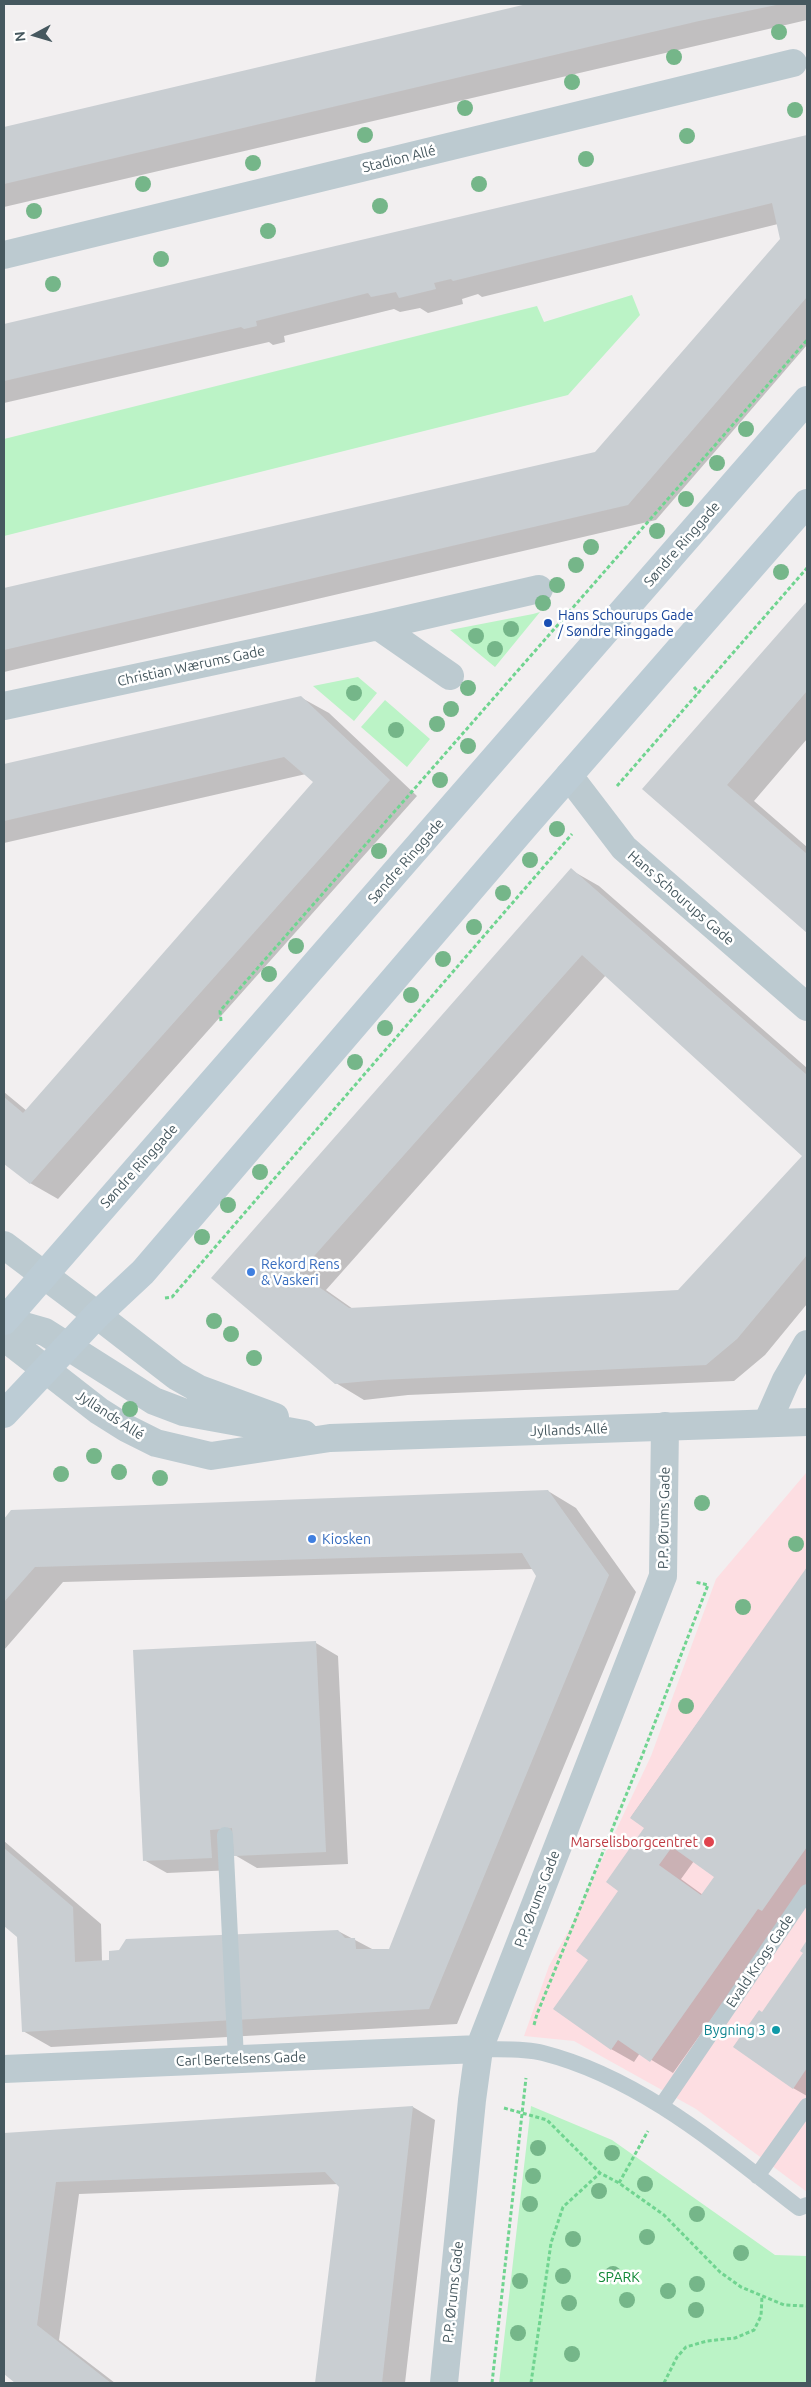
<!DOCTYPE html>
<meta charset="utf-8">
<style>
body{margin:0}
#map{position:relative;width:811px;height:2387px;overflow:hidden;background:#f2eff0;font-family:Ubuntu,sans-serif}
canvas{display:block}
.frame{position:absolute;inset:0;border:5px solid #46585f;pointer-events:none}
.north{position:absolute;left:10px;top:10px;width:50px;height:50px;-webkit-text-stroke:4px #fff;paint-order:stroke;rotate:264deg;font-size:14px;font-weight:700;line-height:20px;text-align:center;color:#46585f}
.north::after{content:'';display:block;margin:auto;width:18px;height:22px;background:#46585f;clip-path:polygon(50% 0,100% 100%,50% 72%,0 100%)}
</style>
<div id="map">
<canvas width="811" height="2387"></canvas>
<div class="frame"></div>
<div class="north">N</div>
</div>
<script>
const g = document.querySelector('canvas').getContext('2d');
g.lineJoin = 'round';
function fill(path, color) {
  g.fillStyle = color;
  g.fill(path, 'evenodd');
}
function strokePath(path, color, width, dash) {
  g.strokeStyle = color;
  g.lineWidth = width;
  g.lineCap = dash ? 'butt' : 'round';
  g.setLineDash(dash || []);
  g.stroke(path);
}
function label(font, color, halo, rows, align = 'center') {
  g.font = font + ' Ubuntu,sans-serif';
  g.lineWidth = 5;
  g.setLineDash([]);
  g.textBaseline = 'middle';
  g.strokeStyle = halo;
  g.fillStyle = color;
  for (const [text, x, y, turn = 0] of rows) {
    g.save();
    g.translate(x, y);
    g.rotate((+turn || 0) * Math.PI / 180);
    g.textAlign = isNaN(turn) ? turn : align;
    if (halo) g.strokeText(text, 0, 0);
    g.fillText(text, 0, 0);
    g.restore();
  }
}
fill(new Path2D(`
 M806 1473H807V2192L696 2109 574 2041 524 2036 549 1966 570 1928 651 1756 716 1579Z`), '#fddee2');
fill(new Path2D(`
 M632 295 640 315 568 395 4 536V439L537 306 544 322Z
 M540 612 495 667 450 630 533 614Z
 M358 677 377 693 354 721 313 686Z
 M385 700 430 739 407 767 361 727Z
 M531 2106 612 2140 775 2255 807 2256V2383H499Z`), '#bbf3c6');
fill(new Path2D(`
 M530 4H807V20L4 207V129Z
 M807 136V345L656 520 4 672V589L596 453 782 239 778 224 482 297 478 294 462 299 463 304 428 313 420 308 400 312 394 309 284 336 285 342 273 345 269 342 4 403V325Z
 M807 603V739L754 801 807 847V932L644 789Z
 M300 697 329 713 417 796 58 1199 30 1183 4 1162V1092L27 1111 315 782 306 774 4 843V766Z
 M571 870 599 886 807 1068V1304L765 1355 734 1381 408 1395 364 1400 336 1383 213 1278ZM606 975 804 1156 679 1292 353 1309 326 1290Z
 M548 1491 576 1508 636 1592 457 2024 51 2047 23 2031 18 1937 4 1924V1841L101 1924 102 1962 338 1931 374 1950H390L538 1576 533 1569 63 1582 4 1650V1521L12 1511Z
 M807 1569V1891L781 1921 673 2073 640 2053 634 2062 611 2049 590 1959 646 1827 631 1817ZM694 1861 716 1876 703 1895 681 1879Z
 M316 1643 338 1656 348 1864 257 1868 233 1854 234 1870 167 1873 144 1860Z
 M807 1942V2096L793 2088 763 2014 805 1953 801 1951Z
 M413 2107 435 2120 405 2383H316L340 2186 339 2184 79 2194 59 2340 115 2383H17L4 2372V2134Z`), '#0003');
fill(new Path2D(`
 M527 4 776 5 699 21 4 184V127Z
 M807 135V297L628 505 4 650V588L595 452 780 239 772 203 453 281 451 279 434 283 436 289 399 298 396 292 371 297 368 293 256 321 257 326 244 329 241 327 4 381V324Z
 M807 601V691L727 785 807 854V933L642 789Z
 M301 696 390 780 30 1184 4 1164V1097L23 1113 313 782 284 757 4 821V764Z
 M571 868 807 1075V1255L737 1339 706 1365 379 1380 335 1384 211 1278ZM582 955 802 1156 678 1290 349 1308 299 1273Z
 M548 1490 609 1575 429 2009 22 2032 17 1937 4 1926V1848L73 1907 75 1962 109 1960V1951L119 1950 126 1939 338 1930 345 1938H355L356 1949H389L536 1576 522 1553 35 1567 4 1602V1519L11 1510Z
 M807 1567V1847L762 1911 758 1909 650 2062 618 2040 611 2050 553 2009 588 1960 576 1951 618 1891 606 1882 644 1828 630 1818ZM672 1847 714 1877 701 1895 659 1865Z
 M316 1641 326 1852 234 1856 232 1828 210 1830 212 1858 143 1861 133 1650Z
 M807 1940V2068L793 2089 733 2047 759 2010 762 2012 803 1953 800 1951Z
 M413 2106 382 2383H315L339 2187 325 2172 56 2182 37 2325 111 2383H15L4 2374V2133Z`), '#c9ced2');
strokePath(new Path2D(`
 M694 687 699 693
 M617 786 807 568
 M221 1021 220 1011 807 340
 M165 1298 172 1297 572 834
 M534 2025 537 2014 642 1756 708 1585 695 1582
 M504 2108 547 2120 600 2173 619 2183 664 2215 720 2272 741 2287 784 2305 807 2306
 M619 2183 648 2131
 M492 2383 526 2078
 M531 2383 551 2243 563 2207 600 2173
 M664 2383 677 2357 686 2347 707 2341 735 2338 754 2330 761 2316 762 2296`), '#70d490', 3, [4, 2.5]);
strokePath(new Path2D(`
 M225 1835 236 2059
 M479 2049C499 2050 523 2048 543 2053 641 2078 721 2148 799 2208L807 2205
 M662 2105 807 1892
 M757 2176 807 2106`), '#bccad0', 16);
strokePath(new Path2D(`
 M4 255 793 63
 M378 626 539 589
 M4 706 378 626 450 676
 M569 776 624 848 807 1007
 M4 1245 97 1315
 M767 1423 786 1380 807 1344
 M4 2069 479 2049
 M444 2383 472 2100 479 2049 663 1576 665 1426`), '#bccad0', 28);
strokePath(new Path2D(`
 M97 1315 176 1376 199 1389 275 1417
 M4 1329 24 1326 45 1332 154 1401 183 1412 304 1434
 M4 1337 99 1411 126 1428 156 1443 211 1456 330 1438 807 1422`), '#bccad0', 28);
strokePath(new Path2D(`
 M4 1321 807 400
 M4 1414 97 1315 143 1272 525 826 807 503`), '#bcccd5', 28);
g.fillStyle = '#75b689';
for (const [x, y] of [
 [779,32],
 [674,57],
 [572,82],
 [465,108],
 [795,110],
 [365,135],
 [687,136],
 [586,159],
 [253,163],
 [143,184],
 [479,184],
 [380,206],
 [34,211],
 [268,231],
 [161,259],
 [53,284],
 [746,429],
 [717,463],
 [686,499],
 [657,531],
 [591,547],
 [576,565],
 [781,572],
 [557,585],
 [543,603],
 [511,629],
 [476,636],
 [495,649],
 [468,688],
 [354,693],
 [451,709],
 [437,724],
 [396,730],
 [468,746],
 [440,780],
 [557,829],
 [379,851],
 [530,860],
 [503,893],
 [474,927],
 [296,946],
 [443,959],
 [269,974],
 [411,995],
 [385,1028],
 [355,1062],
 [260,1172],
 [228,1205],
 [202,1237],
 [214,1321],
 [231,1334],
 [254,1358],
 [130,1409],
 [94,1456],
 [119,1472],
 [61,1474],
 [160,1478],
 [702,1503],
 [796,1544],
 [743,1607],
 [686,1706],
 [538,2148],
 [612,2153],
 [533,2176],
 [645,2184],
 [599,2191],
 [530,2204],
 [697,2214],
 [647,2237],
 [573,2239],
 [741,2253],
 [613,2274],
 [563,2276],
 [520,2281],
 [697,2284],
 [668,2291],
 [627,2300],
 [569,2303],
 [696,2310],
 [518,2333],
 [572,2354]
]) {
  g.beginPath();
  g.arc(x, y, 8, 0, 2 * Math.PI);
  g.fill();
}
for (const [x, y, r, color] of [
 [548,623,5,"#1a4fb4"],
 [251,1272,5,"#3f7fe0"],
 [312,1539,5,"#3f7fe0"],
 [709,1842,6,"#e0444e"],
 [776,2030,5,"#0f9aa8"]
]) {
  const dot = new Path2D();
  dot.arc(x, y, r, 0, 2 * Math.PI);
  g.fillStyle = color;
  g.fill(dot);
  strokePath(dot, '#fff', 2);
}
label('14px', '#46585f', '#fff', [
 ["Stadion Allé",399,159,-14],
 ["Søndre Ringgade",682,544,-49],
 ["Christian Wærums Gade",191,666,-12],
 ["Søndre Ringgade",406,861,-49],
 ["Hans Schourups Gade",681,898,41],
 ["Søndre Ringgade",139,1166,-48],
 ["Jyllands Allé",110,1415,33],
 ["Jyllands Allé",569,1430,-2],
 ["P.P. Ørums Gade",664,1518,-89],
 ["P.P. Ørums Gade",537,1899,-69],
 ["Evald Krogs Gade",760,1961,-56],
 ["Carl Bertelsens Gade",241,2059,-2],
 ["P.P. Ørums Gade",453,2292,-84]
]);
label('14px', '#164399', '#fff', [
 ["Hans Schourups Gade",558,615],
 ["/ Søndre Ringgade",558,631]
], 'left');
label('14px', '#366cbe', '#fff', [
 ["Rekord Rens",261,1264],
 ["& Vaskeri",261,1280],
 ["Kiosken",322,1539]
], 'left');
label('14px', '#be3a42', '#fff', [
 ["Marselisborgcentret",698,1842]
], 'right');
label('14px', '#0d838f', '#fff', [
 ["Bygning 3",766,2030]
], 'right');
label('14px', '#0f8735', '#fff', [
 ["SPARK",619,2277]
]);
</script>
